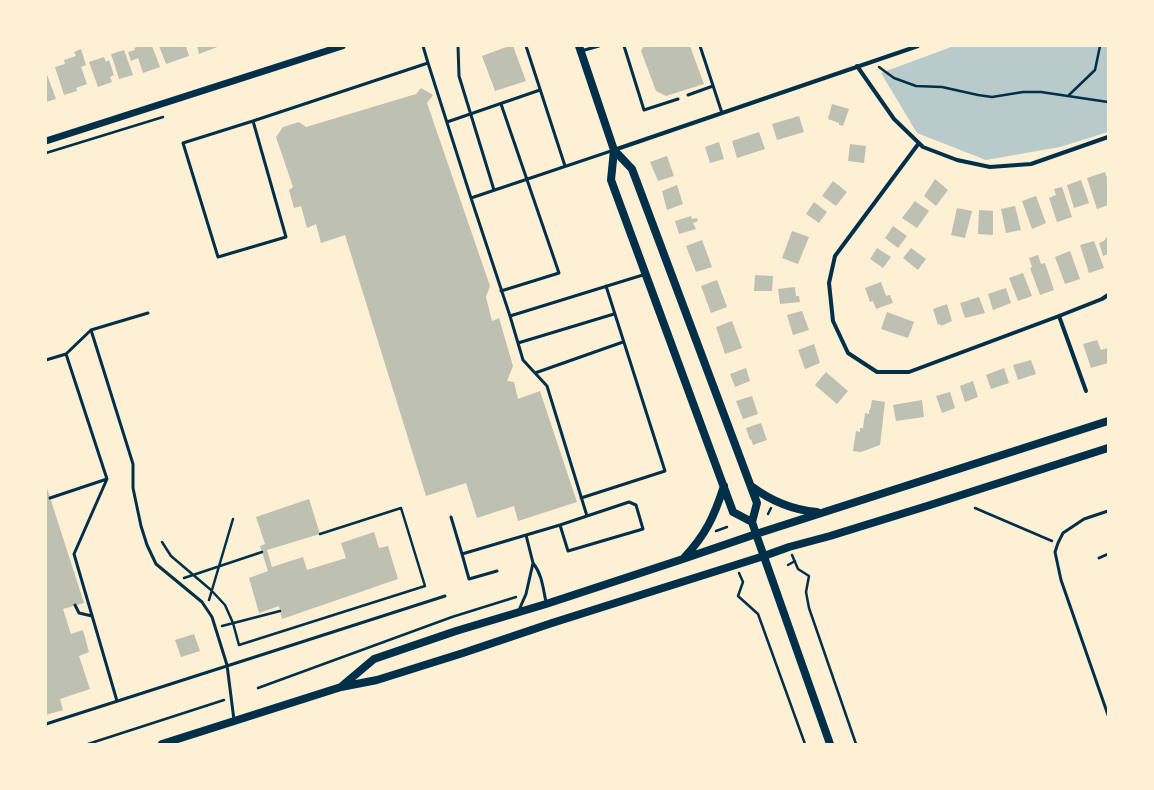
<!DOCTYPE html>
<style>
body{margin:0}
#map{position:relative;width:1154px;height:790px;overflow:hidden;background:#fdf0d5;font-family:Rubik,sans-serif}
canvas{display:block}
.frame{position:absolute;inset:0;border:47px solid #fdf0d5;pointer-events:none}
</style>
<div id="map">
<canvas width="1154" height="790"></canvas>
<div class="frame"></div>
</div>
<script>
const g = document.querySelector('canvas').getContext('2d');
g.lineJoin = 'round';
function fill(path, color) {
  g.fillStyle = color;
  g.fill(path, 'evenodd');
}
function strokePath(path, color, width, dash) {
  g.strokeStyle = color;
  g.lineWidth = width;
  g.lineCap = dash ? 'butt' : 'round';
  g.setLineDash(dash || []);
  g.stroke(path);
}
fill(new Path2D(`
 M954 46H1108V132L1060 147 986 160 917 133 881 73Z`), '#b9caca');
fill(new Path2D(`
 M140 46H152L160 67 143 73 138 58 131 61 128 52 135 50 134 48Z
 M159 46H186L189 56 166 64Z
 M197 46H220L199 54Z
 M509 46H513L526 81 495 91 482 56Z
 M644 46H690L704 84 666 96 656 91 641 51Z
 M81 49 86 65 81 67 87 84 76 88 77 91 64 95 55 67 65 64 64 60 76 56 74 52Z
 M124 50 133 75 119 79 111 54Z
 M104 57 106 62 109 60 114 75 110 77 112 82 98 87 89 62Z
 M46 72 56 99 46 102Z
 M421 88 433 95 427 103 490 286 486 297 492 321 499 318 513 366 507 381 514 382 518 399 540 391 577 502 518 521 514 506 477 518 466 483 426 496 345 235 321 243 316 224 307 228 301 206 294 208 289 190 293 187 276 137 283 127 299 122 306 127 416 94Z
 M832 104 849 109 843 126 839 125V123L828 119Z
 M799 116 804 132 777 140 772 124Z
 M759 132 765 149 737 158 732 141Z
 M719 142 724 159 710 163 705 147Z
 M850 144 866 146 864 163 848 161Z
 M667 156 674 176 658 181 650 162Z
 M1105 172 1108 180V205L1097 209 1087 178Z
 M935 179 948 190 936 206 924 196Z
 M1081 180 1089 203 1074 208 1067 185Z
 M833 181 847 192 836 206 822 196Z
 M677 185 683 204 667 210 662 191Z
 M1062 187 1072 217 1057 222 1049 198 1056 195 1054 189Z
 M1036 196 1046 223 1032 229 1022 201Z
 M915 201 929 211 917 228 902 218Z
 M814 202 827 212 819 223 806 214Z
 M1015 206 1021 230 1006 233 1001 209Z
 M957 208 972 211 965 238 951 235Z
 M979 210 993 211V235L978 234Z
 M691 216 692 219 697 218 698 221 693 223 696 229 679 234 675 221Z
 M893 226 907 236 898 248 885 238Z
 M792 231 809 237 798 264 782 258Z
 M1108 235V254L1103 256 1099 243 1104 241Z
 M702 240 712 267 696 272 686 246Z
 M1094 241 1104 268 1089 273 1080 245Z
 M877 248 891 257 883 268 870 259Z
 M911 248 926 259 918 270 903 258Z
 M1070 251 1080 279 1065 284 1055 257Z
 M1038 255 1041 264 1045 263 1054 290 1040 295 1030 268 1032 267 1029 258Z
 M1023 273 1032 296 1018 301 1009 278Z
 M755 275 773 276 772 291H754Z
 M717 280 727 307 711 313 701 286Z
 M881 282 886 296 890 295 893 303 876 309 873 301 870 302 865 288Z
 M795 287 796 296H799L800 302 780 304 778 289Z
 M1006 288 1011 303 993 310 988 294Z
 M979 297 985 313 965 318 960 303Z
 M947 304 952 321 941 326 940 324 938 325 933 309Z
 M802 311 809 330 793 335 787 315Z
 M887 312 914 322 908 338 881 329Z
 M732 321 742 348 725 354 716 327Z
 M1097 340 1101 350 1108 348V363L1091 368 1083 344Z
 M814 344 820 363 805 369 798 350Z
 M1031 360 1036 374 1018 380 1013 365Z
 M746 368 750 381 735 387 730 374Z
 M1004 368 1009 383 991 389 986 375Z
 M826 372 848 391 837 404 815 385Z
 M973 381 978 397 965 402 960 386Z
 M950 392 955 408 942 413 936 396Z
 M752 396 758 414 743 419 736 401Z
 M872 400 885 402 880 445 861 452 853 451 856 431 860 432V428H863L865 413 869 414V410H870Z
 M922 400 924 417 896 421 893 405Z
 M761 423 767 440 753 445 751 439 750 440 746 428Z
 M46 485 84 603 63 609 71 634 83 630 89 652 79 656 90 689 60 699 63 710 46 715Z
 M309 499 320 534 267 550 272 567 303 557 307 570 346 558 341 543 374 532 379 548 388 546 398 579 282 619 279 606 259 613 249 578 268 571 260 546 265 544 256 517Z
 M194 634 200 651 181 657 175 640Z`), '#bec0b2');
strokePath(new Path2D(`
 M879 67 894 78 916 86 942 87 978 95 992 97 1023 92H1041L1108 102
 M1069 95 1095 70 1100 46
 M46 153 163 117
 M975 508 1052 541
 M768 514 771 508
 M716 531 727 527
 M162 542 171 556 211 590 225 605 233 623 239 645 425 586 401 508 320 534
 M792 555 798 569 809 576 806 592 809 608 856 744
 M788 565 795 561
 M739 573 743 582 738 596 758 614 805 744
 M184 578 262 552
 M209 600 233 519
 M222 626 280 611
 M258 688 452 617 516 597
 M88 744 224 700`), '#003049', 2.5);
strokePath(new Path2D(`
 M458 46 459 76 494 190
 M526 46 565 166
 M624 46 644 110 678 99
 M700 46 722 113
 M581 51 599 46
 M428 63 471 198 614 150
 M688 95 713 86
 M501 104 559 273 501 291
 M253 121 286 237 218 257 183 143 253 121 428 63 423 46
 M447 122 540 90
 M471 198 510 316
 M91 330 133 464V488L141 526 147 545 156 564 202 602 212 617 227 665 234 720
 M518 343 614 314
 M66 354 91 330 148 313
 M46 360 66 354 107 479 74 554 117 701
 M535 373 623 342
 M50 498 107 479
 M581 498 665 471 606 286
 M1108 511 1084 519 1063 533 1058 543 1055 552 1061 580 1108 715
 M587 516 547 386 523 360 510 316 646 274
 M451 517 462 554 560 525 629 502 636 505 643 529 568 551 560 525
 M462 554 469 579 497 571
 M1099 558 1108 554
 M533 563C542 574 543 588 546 602
 M75 605 79 613 92 616
 M519 610 526 594 533 563 526 535
 M46 724 445 596`), '#003049', 3);
strokePath(new Path2D(`
 M857 66 894 119 923 147 957 160 990 167 1031 164 1108 137
 M919 143 835 256 829 283 833 321 848 353 877 372H909L1059 316 1102 299 1108 295
 M614 150 918 46
 M1059 316 1086 391`), '#003049', 4);
strokePath(new Path2D(`
 M46 141 342 46`), '#003049', 7);
strokePath(new Path2D(`
 M579 46 614 150 611 180 733 512 752 522
 M614 150 632 169 757 503 752 522 756 534 830 744
 M751 486C771 501 792 510 817 512
 M684 558C706 534 714 517 724 486
 M342 686 374 659 456 631 546 604 683 559 756 534 1108 421
 M162 744 341 687 377 680 463 653 552 623 764 556 789 547 830 536 927 506 1108 448`), '#003049', 8);
</script>
